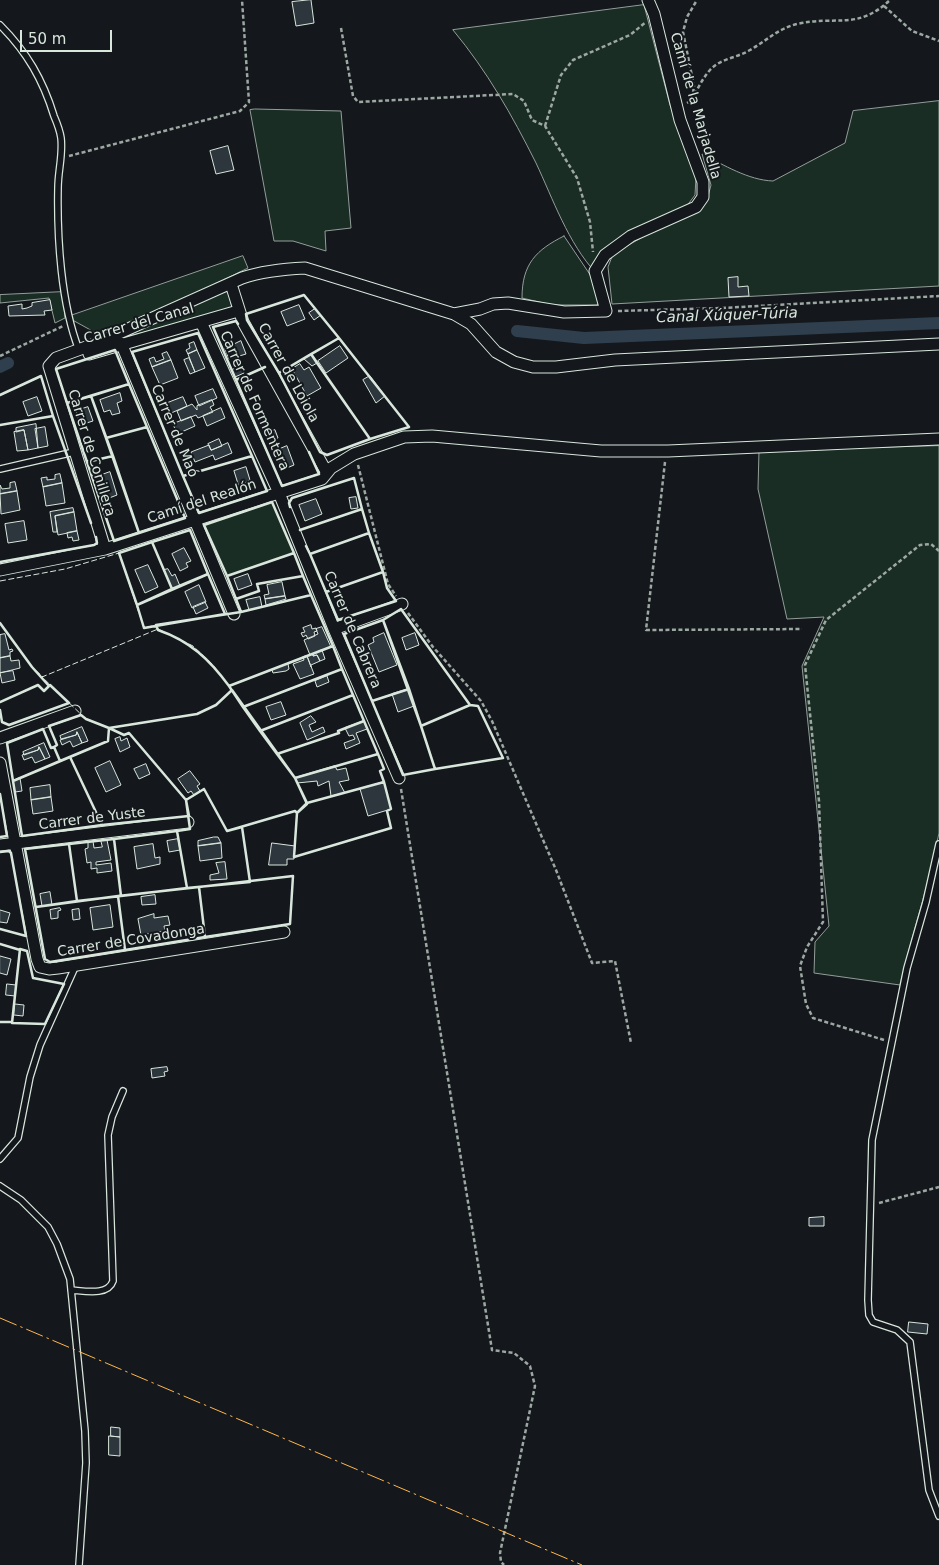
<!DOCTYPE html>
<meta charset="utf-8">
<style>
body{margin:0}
#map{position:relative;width:939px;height:1565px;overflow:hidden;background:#14181c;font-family:"DejaVu Sans",sans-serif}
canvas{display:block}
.scale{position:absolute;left:20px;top:30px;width:92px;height:22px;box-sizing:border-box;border:2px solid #d8e6dc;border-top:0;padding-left:6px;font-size:15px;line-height:18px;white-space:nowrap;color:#d8e6dc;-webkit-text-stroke:4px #14181c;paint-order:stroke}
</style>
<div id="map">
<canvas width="939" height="1565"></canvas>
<div class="scale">50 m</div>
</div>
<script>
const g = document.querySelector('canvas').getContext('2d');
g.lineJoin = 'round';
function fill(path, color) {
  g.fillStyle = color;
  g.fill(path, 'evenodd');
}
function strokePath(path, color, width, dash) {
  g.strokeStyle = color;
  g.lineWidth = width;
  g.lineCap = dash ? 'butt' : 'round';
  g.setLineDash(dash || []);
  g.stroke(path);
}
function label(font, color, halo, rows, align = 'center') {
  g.font = font + ' "DejaVu Sans",sans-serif';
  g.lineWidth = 4;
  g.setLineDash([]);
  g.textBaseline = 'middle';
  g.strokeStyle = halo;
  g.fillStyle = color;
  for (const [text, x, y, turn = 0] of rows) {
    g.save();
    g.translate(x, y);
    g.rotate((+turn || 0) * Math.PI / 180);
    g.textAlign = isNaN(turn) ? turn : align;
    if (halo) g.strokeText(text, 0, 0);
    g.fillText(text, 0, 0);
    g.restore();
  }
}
const green = new Path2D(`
 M644 5 670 105 696 177 695 195 686 207 620 238 608 246 597 258 596 273C568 243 553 199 536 163 512 115 487 71 453 30Z
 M939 101V286L612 304 608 267 613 254 707 200 711 185 702 154C724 165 748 180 773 181L845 143 853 111Z
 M255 109 341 111 351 228 325 231 326 251 293 241H274L250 110Z
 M564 236 595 282 600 301 597 305H552L522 298C522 264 536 250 564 236Z
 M243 256 248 268 126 327 96 333 67 317Z
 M228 291 233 312 97 343Z
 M63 292 65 318 55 323 49 298 0 303V295Z
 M939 446V833C929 885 912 934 900 985L814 973 815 942 829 926 802 666 824 617 787 619 758 489 759 451Z
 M272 502 294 553 227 576 204 525Z`);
fill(green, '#1a2d24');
strokePath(green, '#939e99', 1);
strokePath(new Path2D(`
 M517 331 584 338 939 323
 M0 367 8 363`), '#2f3f4d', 12);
const building = new Path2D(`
 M311 0 314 23 296 26 292 2Z
 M228 146 234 170 216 174 210 151Z
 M738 277V287L748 286 749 296 729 297 728 278Z
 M50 300 52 310 44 311 45 315 9 316 8 306 22 304V309L27 308 32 306V303Z
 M299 305 305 319 287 326 281 312Z
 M315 309 321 315 314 320 309 313Z
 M241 341 246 354 229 359 225 349Z
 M194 342 197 350 188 354 186 350 190 348 189 344Z
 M340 346 348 358 326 373 318 361Z
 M197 350 205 368 195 372 188 354Z
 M167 352 171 360 152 367 149 359 154 357 156 362 164 359 162 354Z
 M311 354 317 363 312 366 304 359Z
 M189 358 195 372 190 374 184 360Z
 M171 360 178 378 160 385 152 367Z
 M300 364 304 370 309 367 321 388 307 396 292 369Z
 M240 366 244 373 235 377 232 370Z
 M370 376 385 396 376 403 363 380Z
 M213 389 217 398 199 406 195 396Z
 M120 393 122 401 117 403 120 413 112 415 110 410 104 412 100 400Z
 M37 397 42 411 28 416 23 402Z
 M183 397 187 406 169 414 165 404Z
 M212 400 214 405 210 407 213 412 198 418 196 415 181 421 177 411 192 404 197 410V406Z
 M88 407 93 421 80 425 76 411Z
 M221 408 225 418 207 426 203 416Z
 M191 417 195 426 177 434 173 424Z
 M36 424 38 448 28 450 24 430 16 432V428Z
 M45 427 48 446 38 448 35 429Z
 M24 430 28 450 17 451 14 432Z
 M275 430 278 438 270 442 267 433Z
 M219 439 222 446 211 450 208 444Z
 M228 443 232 453 215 460 213 455 195 462 191 452 209 445 211 450Z
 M287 446 294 465 282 470 275 451Z
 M246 467 250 480 239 487 234 471Z
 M110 472 117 495 104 500 102 493H104L99 476Z
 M60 474 62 483 43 487 41 478 47 477V480L55 479V475Z
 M15 482 17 491 0 494V485L2 489 10 488V483Z
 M62 483 65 503 46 506 43 487Z
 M17 491 20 510 1 514 0 494Z
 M356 497 358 508 351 509 349 498Z
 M316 499 322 514 305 521 299 505Z
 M73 508 74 512 55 516 57 532H53L50 512Z
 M74 512 77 531 58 535 55 516Z
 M24 521 27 540 8 543 5 524Z
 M77 531 79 540 73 541 72 537 68 538 67 533Z
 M184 548 191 561 186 563 188 567 180 571 172 554Z
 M148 565 158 587 145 593 135 570Z
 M168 569 172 576 175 574 180 586 172 589 164 570Z
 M248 574 252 585 238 590 234 579Z
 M282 582 285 596 265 599 264 595 269 594 267 585Z
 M199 585 206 602 192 608 185 592Z
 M285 596 286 599 266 605 265 599Z
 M260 597 262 607 249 610 246 600Z
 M205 602 208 608 196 614 193 607Z
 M311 625 312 629 316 628 317 631 314 632 315 636 308 639 306 635 303 637 301 633 305 632 303 628Z
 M322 627 331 647 310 655 304 640 318 634 316 629Z
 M384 633 397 665 379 672 368 645 374 642 373 638Z
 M415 633 419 645 406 650 402 638Z
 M5 634 9 650 12 649 13 651 10 652V656L0 658V635Z
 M322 650 325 659 320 661 317 655 313 656V654Z
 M313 654V656L317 655 320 661 311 665V667L307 656Z
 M10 656 11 661 19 660 20 668 0 673V658Z
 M307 656 314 674 300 679 293 664 304 660 303 657Z
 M288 664 289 669 286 671 273 673 272 670Z
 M13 671 15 680 2 683 0 673Z
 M327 676 329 682 317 687 315 681Z
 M409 689 414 706 398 712 392 694Z
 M281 702 286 715 271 720 266 707Z
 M311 716 316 722 309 725 312 732 323 727 325 732 307 740 300 723Z
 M364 721 367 729 356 733 360 743 346 749 344 743 355 739 353 735 349 736 345 728Z
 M82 727 88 741 82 743 77 732 76 735 61 739 60 736Z
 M77 732 82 743 73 747 70 741 62 745 60 740 76 735Z
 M120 737 121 741 127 738 130 747 120 752 115 739Z
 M44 743 50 757 45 759 39 747 38 750 24 755 23 752Z
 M39 747 45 759 35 763 32 757 24 760 22 755 38 750Z
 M110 761 121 785 106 792 95 768Z
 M146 764 150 774 139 779 134 769Z
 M335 766 337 770 346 768 349 780 339 782 345 793 331 796 329 781 318 786 317 781 297 783 295 778Z
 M190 771 200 784 197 786 200 791 194 795 191 791 188 793 178 779Z
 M20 778 22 791 15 792 13 781Z
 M384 782 391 809 368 816 360 789Z
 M50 785 51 797 31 800 30 788Z
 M51 797 53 811 33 814 31 800Z
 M214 837H218L221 843 198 846V841Z
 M178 839 180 850 169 852 167 841Z
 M101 840H107L111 860 96 862V865L111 863 112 871 97 873V868L91 869V862L87 863 85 849 88 848V842L93 841 94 848 102 847Z
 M221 843 222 858 200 861 198 846Z
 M272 843 295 846 294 859H287V865H269Z
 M153 844 155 858 160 857V864L137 869 134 847Z
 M225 862 227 879 210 880V875L219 873 216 863Z
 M50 892 52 905 42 906 40 894Z
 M155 895 156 904 142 905 141 897Z
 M110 905 113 927 93 930 90 908Z
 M60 908 61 910 58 911V918L51 919 50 910Z
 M79 909 80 919 73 920 72 910Z
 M0 910 10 913 7 923 0 922Z
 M154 914V918L168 916 170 925 164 926 165 931 141 935 138 919Z
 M0 956 11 959 7 975 0 973Z
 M7 984 16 985 15 996 6 995Z
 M15 1004 24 1005 23 1016 14 1015Z
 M167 1067 168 1071 164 1072 165 1076 152 1078 151 1069Z
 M824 1217V1226H809V1218Z
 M909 1322 928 1324 927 1334 908 1332Z
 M111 1427 120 1428V1437L111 1436Z
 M109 1436 120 1437V1456L109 1455Z`);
fill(building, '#2c363c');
strokePath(building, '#d8e6dc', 1);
const lane = new Path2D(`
 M0 25C27 52 43 80 54 116 57 123 60 131 61 138 63 155 58 171 58 188 57 238 61 304 79 350
 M0 469 74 452
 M939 844 926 902 907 968 872 1140 868 1300 869 1315 873 1322 897 1330 910 1342 929 1490 939 1516
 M0 1159 18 1138 30 1077 40 1045 76 965
 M0 1186 21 1200 48 1227 57 1244 70 1279 85 1431 86 1463 79 1565
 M71 1290C85 1291 108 1296 113 1281L108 1135 112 1117 123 1091`);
const street = new Path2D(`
 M231 284 243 322 327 473
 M454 314 480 309 493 304 508 303 564 312 606 311 595 271 605 255 631 236 696 207 703 197V182L680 120 654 14 648 0
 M201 322 279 493 334 629 399 778
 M121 343 234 614
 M89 354 238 311
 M49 366 56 358 97 343 242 278C263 271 283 269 305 268L454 314 471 324 496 352 514 362 533 367H556L615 360 939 344
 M49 366 105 549
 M0 570 105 549 322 479 331 468 354 454 404 437 432 436 601 451H668L939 439
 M334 629 402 604
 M0 738 75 711
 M0 763 37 959 40 967 49 969 58 968 284 932
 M0 845 188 822`);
strokePath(lane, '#d8e6dc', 8);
strokePath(street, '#d8e6dc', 13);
strokePath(new Path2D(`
 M884 6 912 31 939 41
 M341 28 353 96 358 102 513 94 524 101 532 120 545 126 577 178 590 222 593 252
 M692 100C697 90 702 79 710 70 721 58 737 58 750 50 766 41 779 28 797 24 836 15 857 31 890 0
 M687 103 692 100 694 86 683 32 687 17 697 0
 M545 126 561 75 573 60 630 35 646 22
 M69 156 240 111 249 102 242 0
 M618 311 722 308 939 296
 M0 356 63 326
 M665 462 646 630 802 629
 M358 465 388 584 396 596
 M408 613 433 647 481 701 492 721 556 870 592 963 615 961 631 1043
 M401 789 492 1350 514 1353 530 1366 535 1386 500 1553 501 1562 504 1565
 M884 1040 813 1018 806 1004 800 966 807 947 823 922 819 801 805 665 826 620 920 545 931 544 939 551
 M879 1203 939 1187`), '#9da8a2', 2.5, [4, 2.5]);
strokePath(lane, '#14181c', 5.5);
strokePath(street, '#14181c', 11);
strokePath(new Path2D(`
 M0 581 65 569 119 553 144 628 156 625 157 630
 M0 623 32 667 43 677
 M158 629 193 646 213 665 232 690 216 705 197 714 109 728 86 719 42 677Z`), '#d8e6dc', 1, [6, 2.5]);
strokePath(new Path2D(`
 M304 295 339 338 279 373 247 320 246 314Z
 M238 324 236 321 213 327 282 486 319 474 309 452
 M198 333 252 456 183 476 132 352Z
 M339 338 409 427 370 439 311 354Z
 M115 350 129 384 67 403 56 369Z
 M311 354 317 363 370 439 327 455 320 452 279 373Z
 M236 380 265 367
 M236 380 265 367
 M129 384 147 427 106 438 91 396Z
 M0 395 41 376 53 416
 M91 396 113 456 87 462 67 403Z
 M0 425 53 416 91 523
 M147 427 185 518 139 533 106 438Z
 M113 456 139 533 114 541 87 462Z
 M252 456 267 491 199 513 183 476Z
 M272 502 294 553 227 576 204 525Z
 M290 507 289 503 292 498 354 478 362 509 300 530
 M190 530 208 574 172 589 152 542Z
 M300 530 362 509 369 533 310 554 306 546
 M369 533 383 572 326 592 310 554Z
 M152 542 172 589 137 605 119 553Z
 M294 553 303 576 257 584 259 591 236 599 227 576Z
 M0 562 94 545 97 543 96 537
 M383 572 387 588 396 601 338 620 326 592Z
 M208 574 225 614 144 628 137 605Z
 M303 576 311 595 241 612 236 599 259 591 257 584Z
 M311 595 333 646 229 686C209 659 190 641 158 630L156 625 241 612Z
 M401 609 470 705 421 726 383 620Z
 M383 620 409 689 372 701 344 634Z
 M0 623 32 667 49 686
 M333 646 342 669 243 707 229 686Z
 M342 669 353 695 260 731 243 707Z
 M409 689 435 769 403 775 372 701Z
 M232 690 295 778 307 804 297 813 295 811 227 831 204 789 186 800 129 733 124 735 109 728 197 714 216 705Z
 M353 695 364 721 338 731 339 733 277 754 260 731Z
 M0 702 38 685 44 691 50 685 69 703 9 725 2 722 0 710
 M470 705 478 706 503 758 435 769 421 726Z
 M81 715 86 719 109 728 108 741 60 761 54 747 57 745 49 726Z
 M364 721 378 754 295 778 277 754 339 733 338 731Z
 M109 728 124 735 129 733 186 800 189 816 102 825 70 757 108 741Z
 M43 729 51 748 54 747 60 761 13 781 7 743Z
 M378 754 384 769 380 771 384 782 307 803 295 778Z
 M70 757 102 825 22 836 13 781Z
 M384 782 391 809 387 811 391 828 294 857 297 813 307 803Z
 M204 789 227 831 242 827 250 882 187 888 177 831 190 829 186 800Z
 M0 794 7 836 0 837
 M177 831 187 888 121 896 114 839Z
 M114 839 121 896 77 901 69 844Z
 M0 852 9 851 11 853 26 936 0 929
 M293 876 290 924 205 937 199 887Z
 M199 887 205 937 125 950 118 896Z
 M36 907 77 901 69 844 25 849 45 959 50 962 125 950 118 896 36 907
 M0 944 20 950
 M20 949 27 951 33 978 64 984 45 1024 12 1023Z
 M0 1022H12`), '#d8e6dc', 2.5);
strokePath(new Path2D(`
 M0 1318 582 1565`), '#ffb74d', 1, [18, 4, 2.5, 4]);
label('14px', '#d8e6dc', '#14181c', [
 ["Camí de la Marjadella",695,106,74],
 ["Carrer del Canal",139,324,-16],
 ["Carrer de Loiola",288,373,61],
 ["Carrer de Formentera",254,401,66],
 ["Carrer de Maó",174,431,67],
 ["Carrer de Conillera",91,453,73],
 ["Camí del Realón",202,502,-18],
 ["Carrer de Cabrera",352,630,67],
 ["Carrer de Yuste",92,819,-7],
 ["Carrer de Covadonga",131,941,-9]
]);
label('italic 15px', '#d8e6dc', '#14181c', [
 ["Canal Xúquer-Túria",727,316,-2]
]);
</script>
